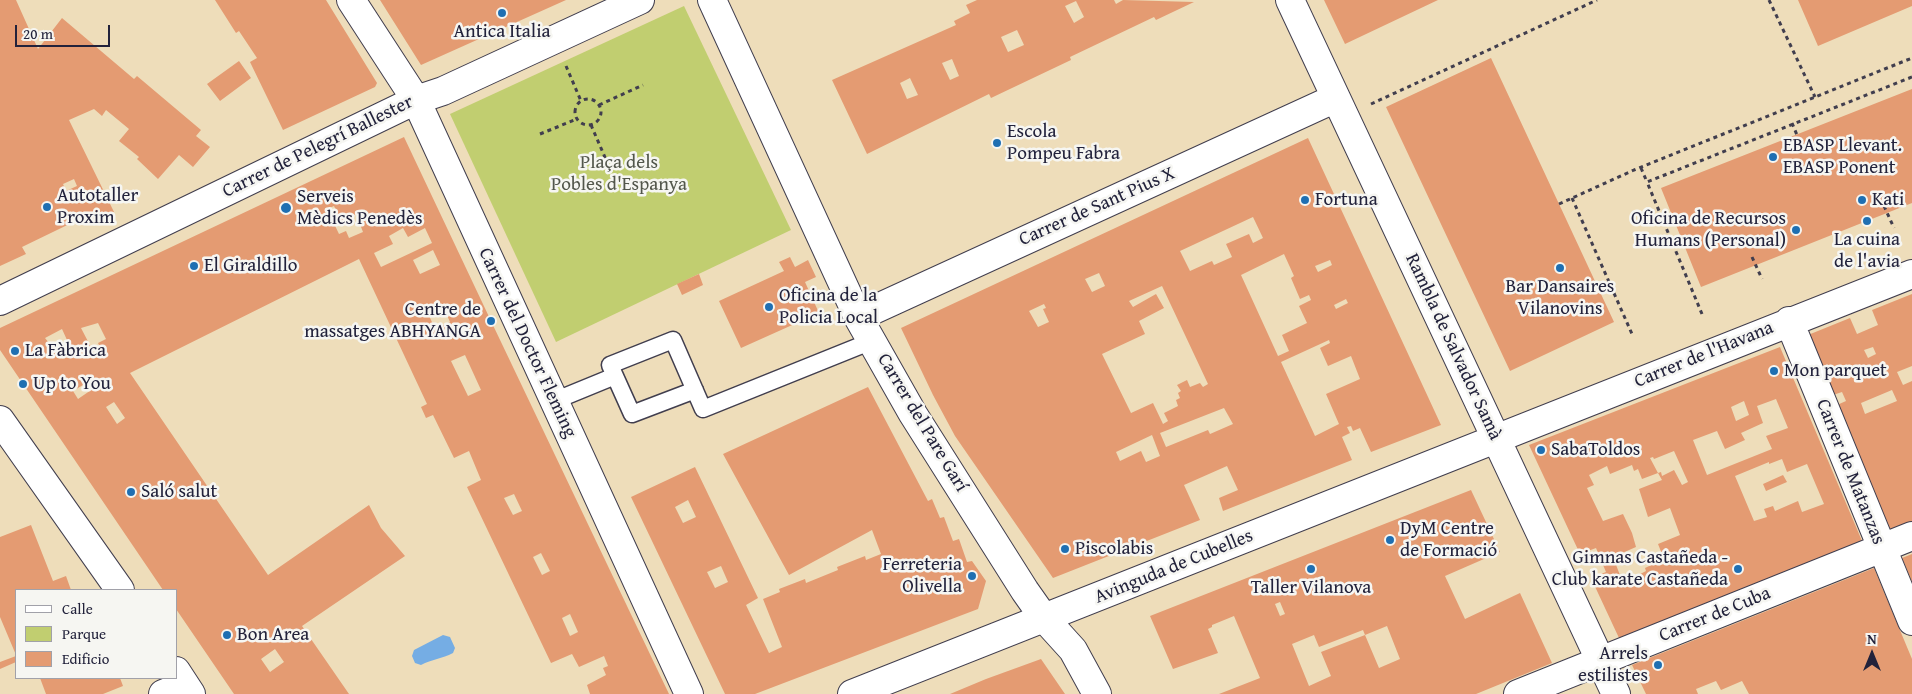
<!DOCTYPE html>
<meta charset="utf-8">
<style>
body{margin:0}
#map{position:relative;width:1912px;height:694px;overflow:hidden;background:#eeddba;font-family:"Gentium Book Plus",serif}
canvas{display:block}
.legend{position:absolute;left:15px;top:589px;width:162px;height:90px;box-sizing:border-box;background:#f6f6f2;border:1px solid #a1a1a9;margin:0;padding:6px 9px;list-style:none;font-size:15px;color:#22223b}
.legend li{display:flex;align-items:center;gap:10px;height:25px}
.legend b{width:25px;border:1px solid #a1a1a9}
.north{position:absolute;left:1847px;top:629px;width:50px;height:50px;-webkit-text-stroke:4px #f6f6f2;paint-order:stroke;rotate:0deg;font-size:14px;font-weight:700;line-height:20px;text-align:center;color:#22223b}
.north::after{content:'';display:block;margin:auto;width:18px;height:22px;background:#22223b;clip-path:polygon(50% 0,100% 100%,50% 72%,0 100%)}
.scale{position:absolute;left:15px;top:25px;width:95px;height:22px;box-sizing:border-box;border:2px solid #22223b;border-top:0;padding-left:6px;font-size:15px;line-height:18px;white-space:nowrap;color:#22223b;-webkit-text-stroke:4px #f6f6f2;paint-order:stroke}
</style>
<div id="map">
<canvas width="1912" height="694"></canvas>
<ul class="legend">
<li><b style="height:6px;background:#fff"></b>Calle</li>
<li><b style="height:14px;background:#c1ce70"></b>Parque</li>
<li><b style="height:14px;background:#e49b72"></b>Edificio</li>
</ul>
<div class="north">N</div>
<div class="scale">20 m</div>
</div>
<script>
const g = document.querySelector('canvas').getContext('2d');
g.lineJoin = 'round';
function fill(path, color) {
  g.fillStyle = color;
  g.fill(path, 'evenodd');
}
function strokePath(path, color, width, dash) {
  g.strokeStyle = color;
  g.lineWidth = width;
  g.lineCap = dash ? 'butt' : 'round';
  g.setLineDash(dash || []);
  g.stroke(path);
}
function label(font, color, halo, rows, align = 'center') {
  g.font = font + ' "Gentium Book Plus",serif';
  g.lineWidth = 5;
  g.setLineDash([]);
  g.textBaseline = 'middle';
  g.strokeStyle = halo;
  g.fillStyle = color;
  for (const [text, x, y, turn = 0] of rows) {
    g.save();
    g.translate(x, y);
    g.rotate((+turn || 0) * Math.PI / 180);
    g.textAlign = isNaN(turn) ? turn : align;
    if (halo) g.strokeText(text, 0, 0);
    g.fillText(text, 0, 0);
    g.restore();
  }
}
fill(new Path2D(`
 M684 6 791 230 556 342 450 114Z`), '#c1ce70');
fill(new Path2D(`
 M443 635 450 637 455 648 453 653C442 659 432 659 421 665L415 663 412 656 414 650Z`), '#75ade4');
fill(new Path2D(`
 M0 0H16L38 49 62 18 134 79 137 76 201 130 196 136 210 147 193 167 179 155 158 179 137 159 139 157 119 141 129 129 106 110 102 116 94 109 69 120 114 212 94 221 90 214 22 247 26 254 0 266ZM74 179 77 186 66 191 63 184Z
 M215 0H326L377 83 375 87 283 130 250 62 257 58 239 31 236 33Z
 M380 0H566L421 65Z
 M977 0H1114L1116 4 1123 0 1194 2 1156 20 1154 17 1070 57 1071 60 991 98 989 94 867 154 832 80 956 25 954 21 970 13 966 5ZM1076 1 1084 17 1074 23 1065 6ZM1017 30 1024 45 1008 52 1001 37ZM952 59 959 76 950 80 942 63ZM910 78 918 95 907 99 900 83Z
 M1324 0H1438L1345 44Z
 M1798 0H1912V6L1818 46Z
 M1491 58 1614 322 1510 371 1386 107Z
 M239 61 251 78 220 101 207 84Z
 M1912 89V203L1701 287 1661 188Z
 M404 137 491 321 669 694H590L587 685 606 675 603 668 608 666 604 656 579 667 572 654 551 663 467 487 481 480 469 451 454 458 433 415 426 418 421 407 427 404 359 259 130 373 268 575 369 505 381 528 405 556 302 626 349 694H234L176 609V590H163L0 350V328ZM334 206 341 221 356 214 363 232 349 238 346 231 339 234 327 209ZM403 228 408 237 425 228 432 243 381 267 374 253 393 244 389 236ZM433 250 440 265 420 274 413 260ZM442 304 450 322 435 329 427 311ZM98 323 106 339 98 343 101 349 94 353 81 328ZM62 329 72 351 62 359 45 338ZM465 355 481 390 468 396 451 361ZM93 379 97 386 78 399 73 391ZM114 402 125 418 117 424 106 407ZM514 494 522 511 513 515 504 498ZM541 553 550 571 542 575 533 557ZM570 614 578 632 570 636 562 618ZM275 649 284 662 270 672 261 659Z
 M1308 138 1441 425 1371 452 1360 428 1353 431 1351 426 1347 427 1350 433 1342 437 1352 460 1223 511 1219 498 1238 490 1227 466 1184 485 1200 520 1053 578 955 436 933 395 901 328ZM1253 217 1263 238 1253 243 1249 234 1226 244 1232 257 1214 265 1212 261 1190 271 1180 251ZM1284 254 1294 276 1291 278 1300 299 1309 295 1311 300 1299 306 1307 323 1282 335 1289 351 1278 356 1241 275ZM1330 260 1332 265 1318 272 1315 266ZM1099 273 1105 286 1092 292 1085 279ZM1162 286 1208 384 1203 387 1200 383 1190 387 1187 380 1177 385 1181 391 1178 393 1180 398 1176 400 1178 406 1164 413 1168 421 1163 424 1153 403 1131 413 1102 354 1145 334 1139 321 1164 308 1156 294 1133 307 1129 301ZM1346 299 1348 303 1336 309 1334 305ZM1044 304 1046 308 1043 309 1049 322 1038 327 1029 311ZM1329 340 1330 343 1320 348 1328 366 1351 356 1360 379 1326 394 1339 424 1315 436 1281 362ZM1224 408 1233 424 1210 434 1208 430 1166 447 1160 433ZM1152 435 1160 456 1146 462 1141 451 1120 461 1116 452Z
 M790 257 795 267 808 260 816 277 805 282 819 313 741 348 719 301 784 271 779 262Z
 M699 274 703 285 682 295 677 284Z
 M1912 294V366L1897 372 1903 385 1912 381V523L1890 531 1837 405 1846 401 1842 392 1833 395 1808 335 1850 318 1857 334 1878 325 1872 310ZM1873 347 1876 354 1868 358 1864 350ZM1892 390 1897 401 1865 414 1861 403Z
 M1780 347 1862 541 1619 638 1591 578 1606 572 1596 548 1580 554 1529 445ZM1776 399 1788 428 1766 436 1772 449 1707 475 1693 440 1717 431 1725 449 1745 440 1741 433 1763 423 1757 406ZM1744 401 1749 415 1736 421 1731 407ZM1674 451 1688 482 1682 485 1674 470 1662 476 1661 472 1658 473 1662 480 1639 489 1648 517 1670 508 1680 535 1658 544 1664 559 1645 568 1646 571 1623 583 1613 557 1636 547 1632 533 1623 514 1603 521 1587 488 1594 485 1589 475 1607 466 1610 474 1632 465 1634 471 1638 469 1642 479 1658 473 1650 458 1653 457 1654 459ZM1782 459 1787 472 1807 464 1824 504 1802 512 1798 501 1775 511 1773 506 1764 509 1767 517 1754 521 1735 476 1769 462V464Z
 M868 387 928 501 932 499 940 518 944 517 953 541 959 539 967 562 972 561 986 581 978 609 755 694H725L631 497 695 467 758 598 746 605 769 653 782 647 763 599 780 592 779 589 805 579 806 583 838 570 837 567 865 556 866 560 881 554 872 530 789 575 723 454ZM688 500 696 517 683 523 675 507ZM721 566 728 582 715 588 707 572Z
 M1783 475 1787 482 1766 491 1763 484Z
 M1471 490 1500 552 1445 576 1465 619 1520 593 1552 663 1476 694H1219L1260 678 1234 616 1212 625V627L1208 629 1218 653 1173 669 1150 616ZM1280 602 1285 614 1280 616 1275 604ZM1387 626 1400 659 1379 668 1365 635 1321 652 1331 676 1309 686 1292 644 1314 635 1319 647 1363 630 1365 635Z
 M31 525 53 581 66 576 71 590H16V655L0 617V537Z
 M1912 554V582L1902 558Z
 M1874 568 1912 659V694H1749L1742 681 1721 690 1716 681 1696 689 1698 694H1646L1632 665Z
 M16 656V662L0 669V662Z
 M1041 659 1065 694H950L986 679Z
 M40 678H120L123 686 103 694H46Z`), '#e49b72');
const lane = new Path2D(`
 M695 390 632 414 610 365 673 340 703 409 872 341
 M554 401 615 376`);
const street = new Path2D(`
 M351 0 416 100 689 694
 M712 0 858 317 913 414 1025 591 1044 618 1073 650 1097 694
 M1290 0 1616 694
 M0 301 416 100 443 91 640 0
 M858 317 1336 98
 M1789 321 1912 621
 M0 420 120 590
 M176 671 191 694
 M163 694 185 685
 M852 694 1912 274
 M1518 694 1912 536`);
strokePath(lane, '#413e4e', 19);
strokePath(street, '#413e4e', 30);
strokePath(new Path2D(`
 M1769 0 1815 97
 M566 66 581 101
 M575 112a13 13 0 1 1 26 0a13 13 0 1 1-26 0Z
 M1371 104 1597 0
 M599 105 643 85
 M1792 123 1797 135
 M591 125 607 162
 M540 134 577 119
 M1641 168 1647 182
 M1572 198 1632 334
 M1559 204 1634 170 1912 58
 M1884 206 1894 228
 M1752 257 1762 279
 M1702 314 1647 182 1912 77`), '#413e4e', 3, [4, 4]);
strokePath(lane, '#fff', 16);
strokePath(street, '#fff', 28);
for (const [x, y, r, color] of [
 [502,13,5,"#1f6fb2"],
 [997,143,5,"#1f6fb2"],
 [1773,157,5,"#1f6fb2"],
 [1305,200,5,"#1f6fb2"],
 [1862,200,5,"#1f6fb2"],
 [47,207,5,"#1f6fb2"],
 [286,208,6,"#1f6fb2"],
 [1867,221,5,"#1f6fb2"],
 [1796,230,5,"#1f6fb2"],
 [194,266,5,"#1f6fb2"],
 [1560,268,5,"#1f6fb2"],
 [769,307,5,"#1f6fb2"],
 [491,321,5,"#1f6fb2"],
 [15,351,5,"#1f6fb2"],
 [1774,371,5,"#1f6fb2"],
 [23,384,5,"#1f6fb2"],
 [1541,450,5,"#1f6fb2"],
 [131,492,5,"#1f6fb2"],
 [1390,540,5,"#1f6fb2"],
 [1065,549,5,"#1f6fb2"],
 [1311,569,5,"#1f6fb2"],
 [1738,569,5,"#1f6fb2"],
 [972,576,5,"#1f6fb2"],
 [227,635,5,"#1f6fb2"],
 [1658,665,5,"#1f6fb2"]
]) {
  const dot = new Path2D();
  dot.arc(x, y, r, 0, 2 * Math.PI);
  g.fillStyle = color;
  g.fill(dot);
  strokePath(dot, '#f6f6f2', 2);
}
label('19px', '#22223b', '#f6f6f2', [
 ["Antica Italia",502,32,"center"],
 ["Escola",1007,132],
 ["Pompeu Fabra",1007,154],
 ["EBASP Llevant.",1783,146],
 ["EBASP Ponent",1783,168],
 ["Autotaller",57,196],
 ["Proxim",57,218],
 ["Serveis",297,197],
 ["Mèdics Penedès",297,219],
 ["Fortuna",1315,200],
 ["Kati",1872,200],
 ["Oficina de Recursos",1786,219,"right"],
 ["Humans (Personal)",1786,241,"right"],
 ["La cuina",1867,240,"center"],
 ["de l'avia",1867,262,"center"],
 ["El Giraldillo",204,266],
 ["Bar Dansaires",1560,287,"center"],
 ["Vilanovins",1560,309,"center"],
 ["Oficina de la",779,296],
 ["Policia Local",779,318],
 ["Centre de",481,310,"right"],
 ["massatges ABHYANGA",481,332,"right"],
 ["La Fàbrica",25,351],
 ["Mon parquet",1784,371],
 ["Up to You",33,384],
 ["SabaToldos",1551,450],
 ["Saló salut",141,492],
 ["DyM Centre",1400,529],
 ["de Formació",1400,551],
 ["Piscolabis",1075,549],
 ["Gimnas Castañeda -",1728,558,"right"],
 ["Club karate Castañeda",1728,580,"right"],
 ["Ferreteria",962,565,"right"],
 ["Olivella",962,587,"right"],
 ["Taller Vilanova",1311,588,"center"],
 ["Bon Area",237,635],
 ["Arrels",1648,654,"right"],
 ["estilistes",1648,676,"right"]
], 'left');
label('19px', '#22223b', '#f6f6f2', [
 ["Carrer de Pelegrí Ballester",318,147,-26],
 ["Carrer de Sant Pius X",1097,207,-24],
 ["Carrer del Doctor Fleming",527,343,65],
 ["Rambla de Salvador Samà",1453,347,65],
 ["Carrer de l'Havana",1704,355,-22],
 ["Carrer del Pare Garí",922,423,59],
 ["Carrer de Matanzas",1850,472,68],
 ["Avinguda de Cubelles",1174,567,-22],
 ["Carrer de Cuba",1715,615,-22]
]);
label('19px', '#52564b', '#f6f6f2', [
 ["Plaça dels",619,163],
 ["Pobles d'Espanya",619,185]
]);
</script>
